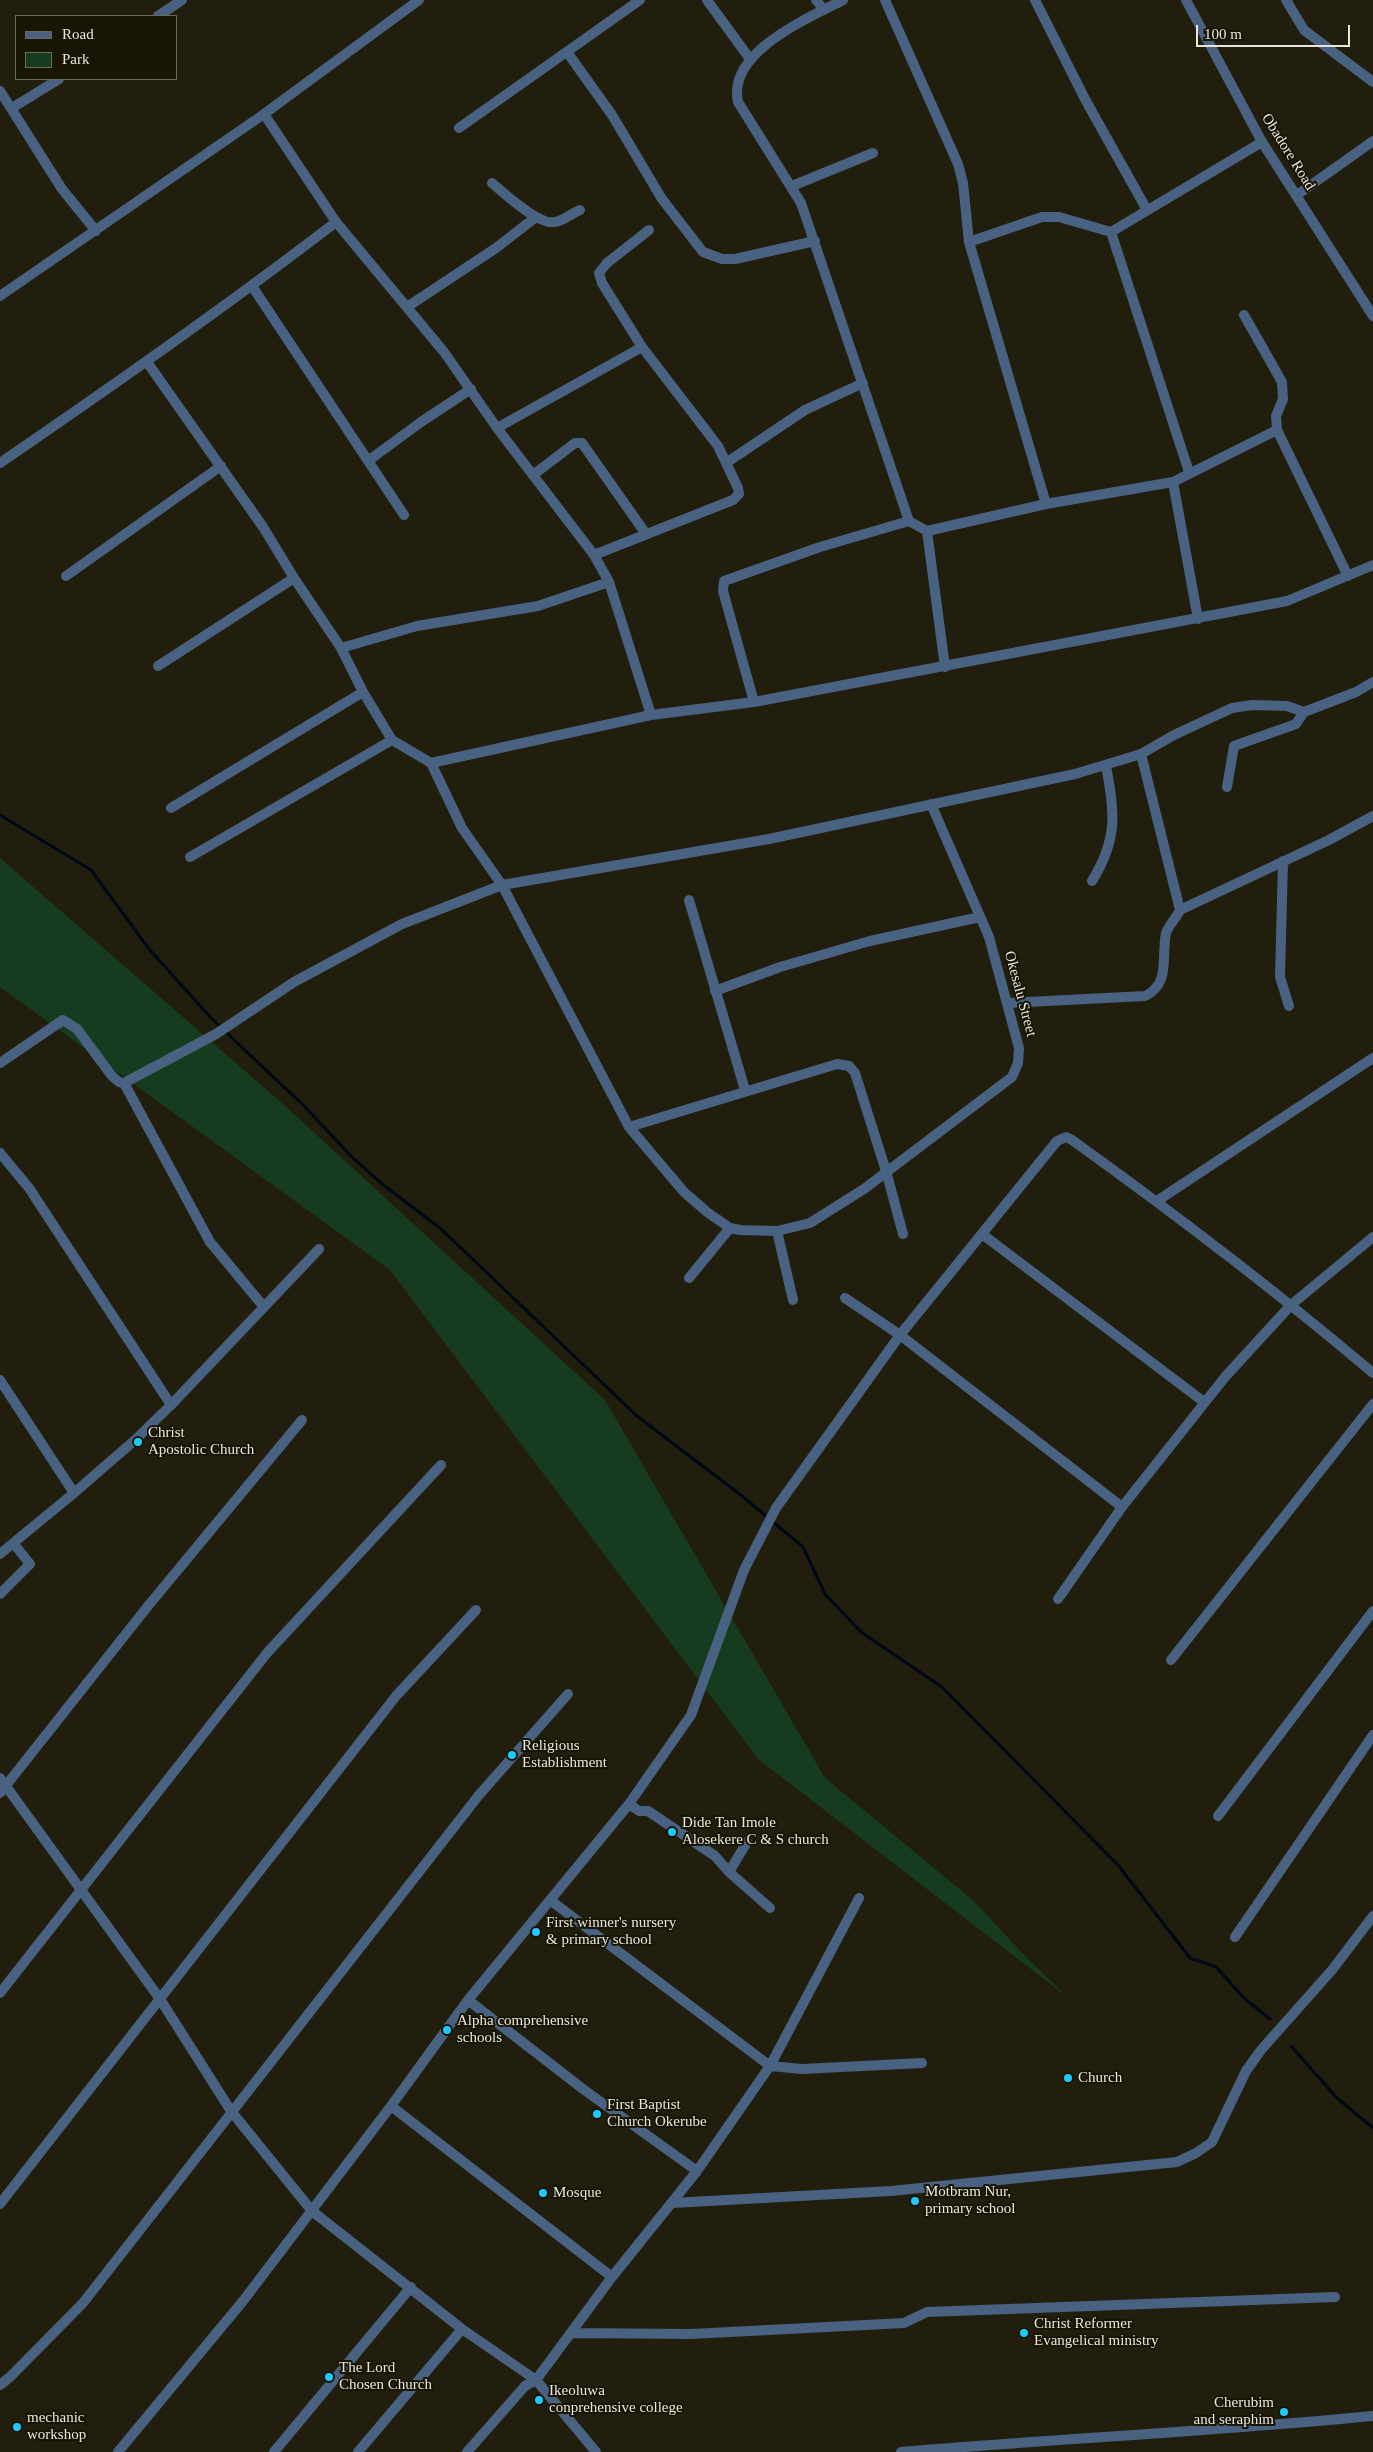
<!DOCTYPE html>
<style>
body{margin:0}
#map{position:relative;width:1373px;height:2452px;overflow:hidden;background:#211e0d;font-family:Georgia,serif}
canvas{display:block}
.legend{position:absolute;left:15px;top:15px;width:162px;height:65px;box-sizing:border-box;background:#181505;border:1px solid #6b695b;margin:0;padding:6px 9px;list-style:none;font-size:15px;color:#e8e6db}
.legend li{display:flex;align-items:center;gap:10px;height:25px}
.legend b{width:25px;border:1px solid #6b695b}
.scale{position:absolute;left:1196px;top:25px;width:154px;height:22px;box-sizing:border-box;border:2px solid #e8e6db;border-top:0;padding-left:6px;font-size:15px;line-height:18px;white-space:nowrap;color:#e8e6db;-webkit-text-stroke:4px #181505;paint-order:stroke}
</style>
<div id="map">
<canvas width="1373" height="2452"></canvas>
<ul class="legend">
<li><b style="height:6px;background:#496282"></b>Road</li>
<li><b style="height:14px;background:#173b1f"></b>Park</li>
</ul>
<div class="scale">100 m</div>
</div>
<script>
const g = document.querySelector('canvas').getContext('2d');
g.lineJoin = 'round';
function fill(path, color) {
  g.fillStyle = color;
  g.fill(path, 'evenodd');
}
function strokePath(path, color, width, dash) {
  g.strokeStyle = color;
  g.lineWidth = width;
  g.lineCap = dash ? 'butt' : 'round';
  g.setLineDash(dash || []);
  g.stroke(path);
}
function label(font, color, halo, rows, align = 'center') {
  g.font = font + ' Georgia,serif';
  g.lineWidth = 4;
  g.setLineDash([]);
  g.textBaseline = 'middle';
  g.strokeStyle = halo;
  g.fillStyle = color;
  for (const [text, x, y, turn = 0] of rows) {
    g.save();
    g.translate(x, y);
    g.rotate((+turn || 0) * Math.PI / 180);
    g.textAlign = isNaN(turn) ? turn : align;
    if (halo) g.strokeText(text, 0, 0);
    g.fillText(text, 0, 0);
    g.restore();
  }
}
fill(new Path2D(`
 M0 858 283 1104 605 1400 825 1778 974 1901 1021 1952 1066 1996 758 1759 390 1270 0 987Z`), '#173b1f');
strokePath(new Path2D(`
 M0 815 91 870 149 949 212 1019 304 1106 352 1157 382 1184 440 1228 637 1416 742 1496 803 1547 825 1594 861 1632 942 1687 1118 1865 1190 1958 1216 1967 1244 1998 1270 2019
 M1291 2046 1336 2097 1373 2128`), '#000716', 3);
strokePath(new Path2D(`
 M707 0 750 59
 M816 0 824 10
 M843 0C807 19 727 52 738 102L801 203 909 521 927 531 1046 504 1173 482 1277 430
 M885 0 958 164 963 183 969 242 1046 504
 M1035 0 1086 101 1147 210
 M1186 0 1262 142 1373 316
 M1286 0 1304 30 1373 82
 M158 16 182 0
 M567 52 612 115 662 199 703 252 722 259H735L815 241
 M0 91 62 189 96 231
 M12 108 59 79
 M264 114 336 222 444 352 497 428 594 555 609 582 651 715
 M459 128 640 0
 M492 183C504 193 539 226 555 222 563 221 572 213 580 210
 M792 186 873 153
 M1297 195 1373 141
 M1111 232 1189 472
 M969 242 1042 217H1059L1111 232 1262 142
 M252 286 404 515
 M0 296 264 114 419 0
 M407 307 496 248 536 217
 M1244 315 1282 382 1283 399 1276 416 1277 430 1348 576
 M147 362 263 527 294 578 341 648 363 692 392 740 431 763 462 828 502 885 629 1127 684 1192 707 1212 730 1228 740 1230 777 1231 810 1223 864 1189 1012 1077 1018 1063 1019 1048 989 937 931 804
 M497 428 642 347
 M368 461 421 422 471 389
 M0 463C114 385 227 306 336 222
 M726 463 805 410 863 383
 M533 475 575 443H582L646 534
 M1173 482 1198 619
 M927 531 945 667
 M594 555 733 500 739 494 738 488 718 446 642 347 602 283 599 273 607 263 649 230
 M66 576 221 466
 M341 648 417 626 538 606 609 582
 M158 666 294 578
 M754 702 723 591 724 581 820 547 909 521
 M431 763 651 715 754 702 1287 601 1373 565
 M1227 787 1234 746 1296 724 1304 712
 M171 808 363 692
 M190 857 392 740
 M1283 861 1280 977 1289 1006
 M1092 881C1118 839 1115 812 1106 766
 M689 900 745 1090
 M1180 910 1329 840 1373 816
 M715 991 780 967 870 941 980 917
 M1008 1003 1145 996C1171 984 1161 956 1166 933 1168 926 1177 917 1180 910L1141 754
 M0 1063 63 1020 77 1029 112 1076 119 1082 124 1083 216 1034 294 982 402 924 502 885 769 839 1075 774 1141 754 1174 735 1232 708 1252 705 1287 706 1304 712 1356 692 1373 682
 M124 1083 210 1242 264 1307
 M629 1127 837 1064 849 1066 855 1073 886 1171 903 1234
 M0 1153 29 1188 171 1405
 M1157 1201 1373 1058
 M777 1231 793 1300
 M982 1234 1204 1402
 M689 1278 730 1228
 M845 1298 900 1335 1122 1507
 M0 1380 74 1493 0 1554
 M74 1493 135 1440 171 1405 319 1249
 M0 1594 30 1564 14 1544
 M1058 1599 1122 1507 1225 1377 1291 1305 1373 1237
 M1171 1660 1373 1404
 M0 1778 160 1999 231 2111 312 2211 462 2329 536 2380 596 2452
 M0 1793 148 1606 302 1420
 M629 1804 639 1811H648L715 1856 729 1872 770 1908
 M1218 1816 1373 1611
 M729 1872 747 1842
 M550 1900 770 2066 802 2069 922 2063
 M1235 1937 1373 1735
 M0 1993 267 1653 441 1465
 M468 2000 583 2089 697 2171
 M391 2106 612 2277
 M672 2203 891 2191 1177 2162 1196 2153 1212 2142 1246 2071 1261 2050 1332 1970 1373 1916
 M0 2204 396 1696 476 1610
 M572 2333 691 2334 904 2323 927 2312 1335 2297
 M0 2385 10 2377 83 2303 479 1795 568 1694
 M118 2452 243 2301 391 2106 468 2000 629 1804 691 1715 744 1570 776 1508 900 1335 1057 1141 1066 1137 1072 1140C1175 1214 1276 1291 1373 1373
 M274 2452 411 2287
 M358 2452 462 2329
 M467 2452 525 2386 536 2380 612 2277 697 2171 770 2066 859 1898
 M901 2452C1059 2439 1216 2431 1373 2416`), '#496282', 10);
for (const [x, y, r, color] of [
 [138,1442,5,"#1ec9fd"],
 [512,1755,5,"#1ec9fd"],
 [672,1832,5,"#1ec9fd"],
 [536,1932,5,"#1ec9fd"],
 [447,2030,5,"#1ec9fd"],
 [1068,2078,5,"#1ec9fd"],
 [597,2114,5,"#1ec9fd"],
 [543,2193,5,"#1ec9fd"],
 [915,2201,5,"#1ec9fd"],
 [1024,2333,5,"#1ec9fd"],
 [329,2377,5,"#1ec9fd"],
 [539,2400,5,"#1ec9fd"],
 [1284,2412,5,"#1ec9fd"],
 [17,2427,5,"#1ec9fd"]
]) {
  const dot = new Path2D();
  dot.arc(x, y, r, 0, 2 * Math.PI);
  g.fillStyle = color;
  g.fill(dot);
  strokePath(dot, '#181505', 2);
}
label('15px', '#e8e6db', '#181505', [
 ["Obadore Road",1288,152,58],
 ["Okesalu Street",1020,994,75]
]);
label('15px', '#e8e6db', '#181505', [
 ["Christ",148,1433],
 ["Apostolic Church",148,1450],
 ["Religious",522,1746],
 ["Establishment",522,1763],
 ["Dide Tan Imole",682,1823],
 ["Alosekere C & S church",682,1840],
 ["First winner's nursery",546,1923],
 ["& primary school",546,1940],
 ["Alpha comprehensive",457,2021],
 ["schools",457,2038],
 ["Church",1078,2078],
 ["First Baptist",607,2105],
 ["Church Okerube",607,2122],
 ["Motbram Nur,",925,2192],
 ["primary school",925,2209],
 ["Mosque",553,2193],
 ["Christ Reformer",1034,2324],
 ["Evangelical ministry",1034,2341],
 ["The Lord",339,2368],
 ["Chosen Church",339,2385],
 ["Ikeoluwa",549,2391],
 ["conprehensive college",549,2408],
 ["Cherubim",1274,2403,"right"],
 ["and seraphim",1274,2420,"right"],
 ["mechanic",27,2418],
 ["workshop",27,2435]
], 'left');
</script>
